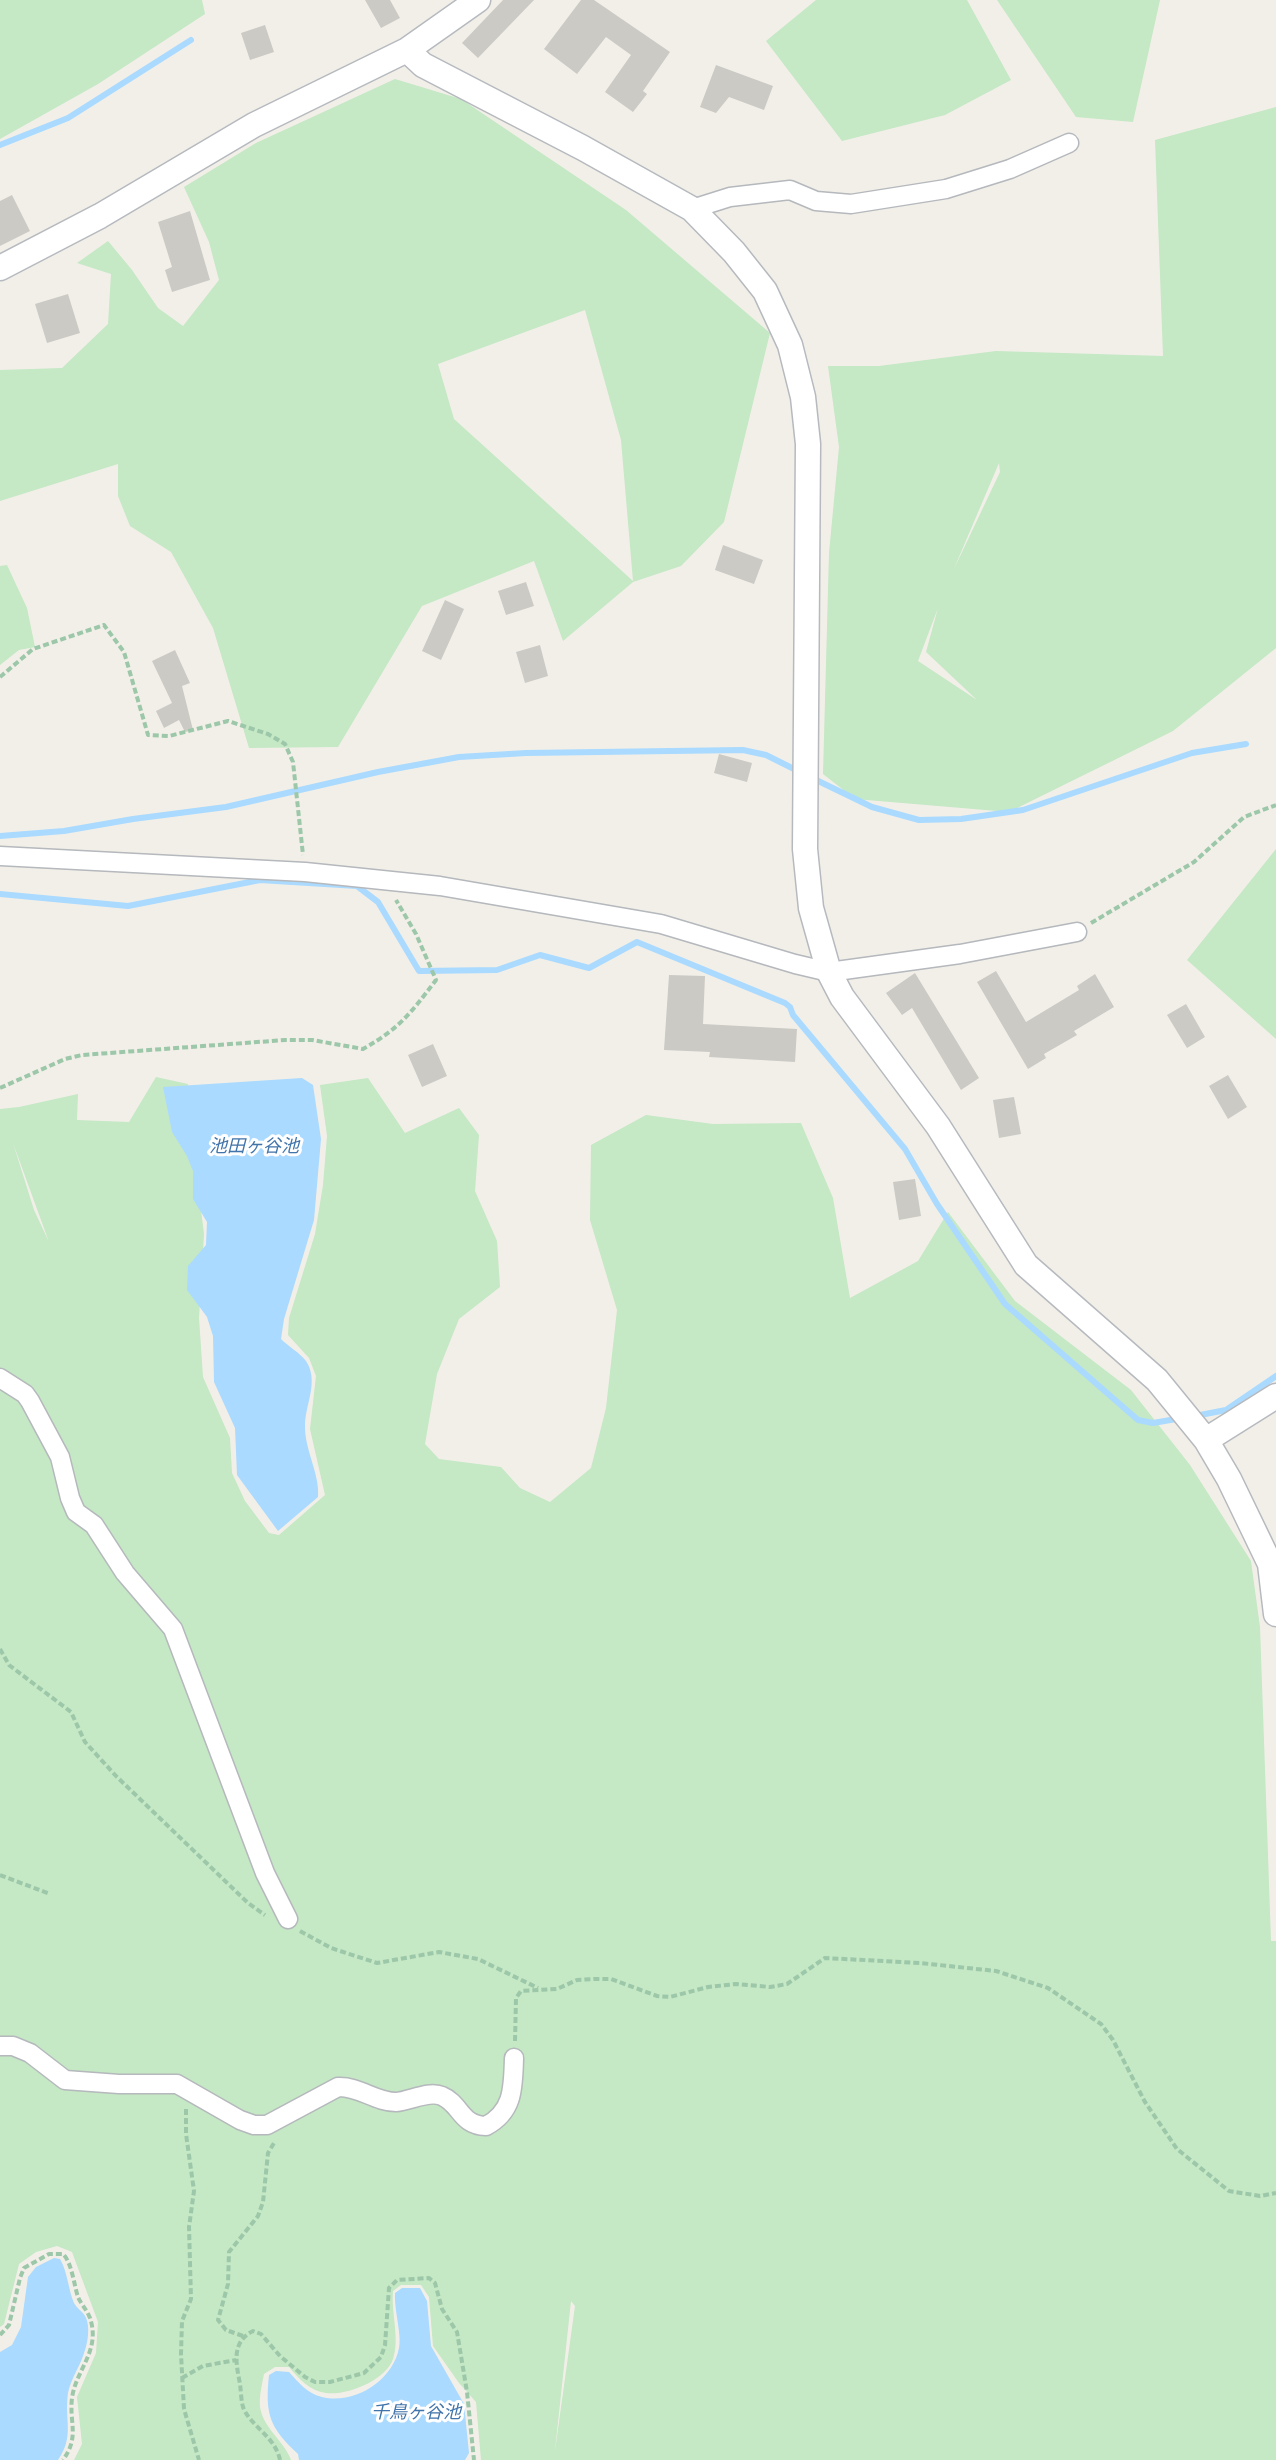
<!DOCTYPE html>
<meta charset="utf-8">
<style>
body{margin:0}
canvas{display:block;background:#f1efe8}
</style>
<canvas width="1276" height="2460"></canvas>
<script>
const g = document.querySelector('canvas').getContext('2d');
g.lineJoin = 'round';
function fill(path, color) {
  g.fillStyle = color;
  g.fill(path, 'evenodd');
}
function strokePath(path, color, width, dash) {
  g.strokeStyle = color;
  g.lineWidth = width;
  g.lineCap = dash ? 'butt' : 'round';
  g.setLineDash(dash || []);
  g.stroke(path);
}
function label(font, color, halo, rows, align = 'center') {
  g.font = font + ' "Fira Sans Condensed","Noto Sans JP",sans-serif';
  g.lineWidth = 6;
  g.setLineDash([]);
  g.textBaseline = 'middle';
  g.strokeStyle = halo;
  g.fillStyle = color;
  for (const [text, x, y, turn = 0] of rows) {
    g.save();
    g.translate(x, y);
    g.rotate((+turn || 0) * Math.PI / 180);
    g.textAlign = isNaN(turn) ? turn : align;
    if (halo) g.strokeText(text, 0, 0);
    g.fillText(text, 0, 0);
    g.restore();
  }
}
fill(new Path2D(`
 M0 0H202L205 14 98 84 0 139Z
 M816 0H967L1011 80 945 115 842 141 766 41Z
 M997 0H1160L1133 122 1076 117Z
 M395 79 461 99 626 210 770 333 724 522 681 566 633 582 563 641 534 561 422 606 338 747 249 748 213 628 171 552 130 526 118 496V464L0 501V370L62 368 108 324 111 274 77 263 108 241 132 270 158 308 183 326 219 280 209 242 184 187 256 143ZM585 310 621 440 633 581 454 419 438 364Z
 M1276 107V648L1173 731 1009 812 855 799 823 774 829 553 839 447 828 366H879L996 351 1163 356 1155 140ZM999 463 1000 472 953 571ZM938 608 926 652 977 700 918 661Z
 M7 565 27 608 35 647 19 650 0 665V566Z
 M1276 849V1039L1187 960Z
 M156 1077 188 1084 182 1137 196 1170 204 1234 199 1318 203 1377 230 1438 232 1473 245 1501 269 1533 279 1535 325 1495 310 1429 316 1376 309 1358 288 1335 289 1318 315 1234 323 1185 327 1136 320 1085 368 1078 405 1133 459 1108 479 1135 475 1191 497 1241 500 1287 459 1319 437 1374 425 1444 439 1459 501 1467 520 1488 550 1502 591 1468 606 1408 617 1310 590 1220 591 1145 646 1115 713 1124 801 1123 833 1198 850 1298 918 1261 948 1212 1015 1301 1131 1390 1190 1465 1251 1561 1260 1627 1271 1941H1276V2460H481L476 2402 459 2383 433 2346 429 2297 421 2285H401L393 2291C391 2314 400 2338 393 2359 386 2380 347 2396 326 2393 310 2391 299 2379 289 2367H275L264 2374C262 2384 259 2397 260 2407 263 2428 284 2441 291 2460H74L82 2444 77 2397 96 2353 98 2322 72 2252 57 2246 36 2252 19 2264 4 2324 0 2327V1109L19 1107 78 1094 77 1120 129 1122ZM13 1143 49 1242 34 1210ZM571 2301 575 2306 555 2451V2450Z`), '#c5e8c5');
fill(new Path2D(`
 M302 1078 313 1085 321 1139 314 1220 284 1319 281 1339C288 1346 300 1353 306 1361 319 1381 306 1403 305 1424 304 1450 320 1473 318 1497L278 1531 237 1475 235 1428 214 1382 213 1336 207 1317 187 1290 188 1266 206 1245 207 1222 193 1199V1171L187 1156 172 1132 163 1087Z
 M54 2258 60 2259C68 2273 68 2289 74 2303 77 2309 84 2312 86 2318 90 2327 88 2341 85 2350 81 2365 71 2378 68 2393 64 2421 75 2435 58 2460H0V2352L12 2345 21 2327 28 2277 36 2267Z
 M402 2288H420L427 2301 431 2346 464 2404 469 2453 465 2460H299L298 2454C269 2427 265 2414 269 2375L276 2371 289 2372C298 2382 308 2394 322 2397 355 2405 393 2380 399 2348 402 2335 394 2310 395 2293Z`), '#aadaff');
strokePath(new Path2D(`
 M0 145 68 118 191 40
 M810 777 872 807 919 820 961 819 1023 810 1192 753 1246 744
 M0 836 64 831 133 819 226 807 378 772 459 757 526 753 743 750 766 755 798 771
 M0 894 128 906 260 880 357 886 378 902 419 971 497 970 540 955 589 968 637 942 785 1003 790 1007 793 1015 905 1149 937 1204 1005 1304 1138 1420 1153 1423 1182 1418
 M1195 1416 1226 1410 1276 1376`), '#aadaff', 6);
fill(new Path2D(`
 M365 0H390L400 18 381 28Z
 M503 0H534L478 58 462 43Z
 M581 0H594L670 52 643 91 647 94 633 112 605 92 631 55 606 37 577 74 544 49Z
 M265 25 274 52 250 60 241 33Z
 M716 65 773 86 764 110 729 97 716 113 700 107Z
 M12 195 30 231 0 246V201Z
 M190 211 210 280 172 292 165 270 172 267 158 222Z
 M68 294 80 333 47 343 35 304Z
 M723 545 763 560 754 584 715 570Z
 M526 582 534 606 506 615 498 591Z
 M445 600 464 609 441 660 422 651Z
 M540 645 548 676 525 683 516 652Z
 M175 650 190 683 182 686 193 730 185 732 179 720 164 728 156 711 172 703 152 661Z
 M719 754 752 763 747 782 714 773Z
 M996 971 1026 1022 1079 990 1077 986 1095 974 1114 1007 1074 1031 1077 1035 1044 1054 1046 1058 1028 1069 977 982Z
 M915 973 979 1078 961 1090 912 1008 902 1015 886 993Z
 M669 975 705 976 703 1024 797 1029 795 1062 709 1057 710 1052 664 1050Z
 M1186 1004 1205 1037 1187 1048 1167 1015Z
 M433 1044 447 1076 422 1087 408 1055Z
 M1228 1075 1247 1107 1228 1119 1209 1086Z
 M1014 1097 1021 1134 999 1138 993 1100Z
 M915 1179 921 1216 899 1220 893 1182Z`), '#cccac5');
const street = new Path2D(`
 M692 209 730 197 790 190 816 201 851 204 946 189 1010 169 1069 143
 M0 856 305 872 440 886 661 924 795 964 829 972 960 954 1077 932
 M0 1378 25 1394 30 1401 60 1457 70 1498 76 1512 94 1525 125 1573 173 1629 265 1873 288 1919
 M0 2046H13L30 2053 65 2080 119 2084H177L240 2120 254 2125H267L338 2087C359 2086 375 2102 396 2102 410 2101 429 2090 442 2096 461 2104 460 2125 486 2126 514 2111 513 2087 514 2058`);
const secondary = new Path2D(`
 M407 50 423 65 583 148 692 209 734 252 765 291 790 345 803 397 808 444 805 849 811 908 829 972 842 997 938 1126 1026 1265 1157 1380 1206 1440 1229 1479 1270 1564 1276 1614
 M0 268 100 216 254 125 407 50 478 0
 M1206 1440 1276 1396`);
strokePath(street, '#b5b8bc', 21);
strokePath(secondary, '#b6babf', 27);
strokePath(new Path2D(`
 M0 677 33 649 104 625 124 652 148 735 169 736 228 721 268 734 285 744 293 762 303 855
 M1091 923 1194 862 1244 817 1276 805
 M0 1088 65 1059 82 1055 285 1040H312L363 1049C400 1028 410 1014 436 980L416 934 396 900
 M0 1649 9 1665 71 1712 85 1742 116 1776 248 1903 265 1915
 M0 1875 50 1894
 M300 1931 331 1948 377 1963 439 1952 478 1959 538 1988
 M515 2041 516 1998 521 1991 557 1989 577 1980 595 1979H611L657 1996 670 1997 708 1987 736 1984 770 1987 787 1984 825 1958 920 1963 996 1971 1048 1988 1101 2024 1113 2040 1145 2102 1177 2149 1229 2191 1260 2196 1276 2193
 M186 2109V2134L194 2191 189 2227 191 2299 182 2321 181 2354 184 2409 199 2460
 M0 2335 9 2325 20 2278 24 2268 49 2254H63C72 2263 74 2285 78 2297 81 2304 87 2310 90 2318 101 2351 76 2369 72 2398 69 2424 80 2436 63 2460
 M243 2336 226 2330 218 2320 228 2284 229 2252 258 2216 263 2202 268 2153 274 2143
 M182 2378 203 2366 236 2360
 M280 2460C275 2436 250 2426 243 2407 241 2400 241 2391 240 2384 236 2363 231 2342 253 2331L261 2334 280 2356 305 2377 315 2382H330L364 2373 381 2357 385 2345 389 2288 397 2280 429 2278 435 2283 442 2309 457 2332 467 2392 474 2460`), '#9cc7a9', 4, [6, 3]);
strokePath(street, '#fff', 18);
strokePath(secondary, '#fff', 24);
label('italic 18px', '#4174aa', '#fff', [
 ["池田ヶ谷池",254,1147],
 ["千鳥ヶ谷池",416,2413]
]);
</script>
